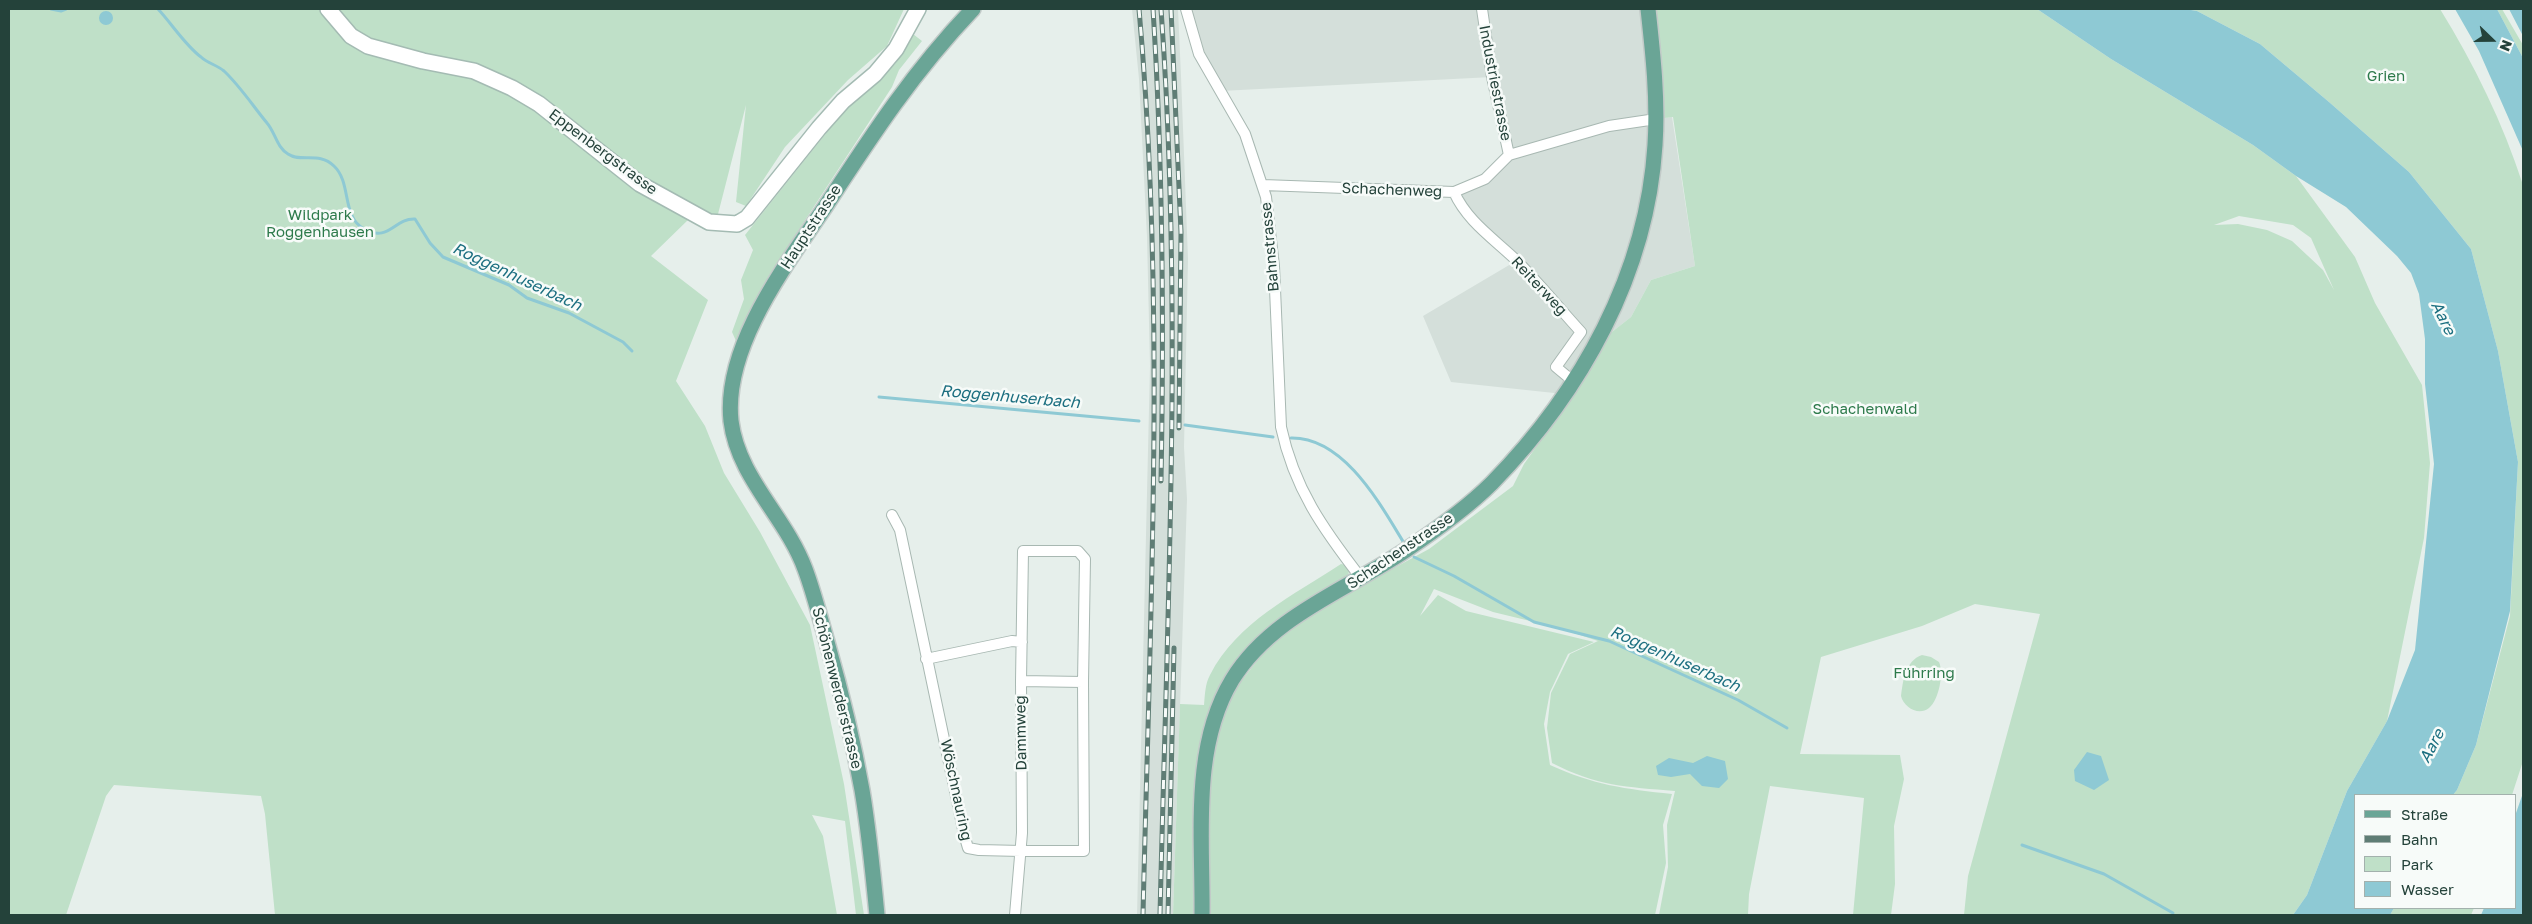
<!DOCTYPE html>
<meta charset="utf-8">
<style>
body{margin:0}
#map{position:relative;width:2532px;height:924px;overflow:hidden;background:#e6efeb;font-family:"Golos Text",sans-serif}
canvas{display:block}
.frame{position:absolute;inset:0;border:10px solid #24423a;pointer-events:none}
.legend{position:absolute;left:2354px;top:794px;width:162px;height:115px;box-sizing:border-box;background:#f7fbf9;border:1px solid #a3b1ad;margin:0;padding:6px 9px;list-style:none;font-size:15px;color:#24423a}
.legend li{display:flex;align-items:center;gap:10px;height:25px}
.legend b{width:25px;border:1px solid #a3b1ad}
.north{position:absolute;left:2467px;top:15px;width:50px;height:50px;-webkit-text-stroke:4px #f7fbf9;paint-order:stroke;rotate:112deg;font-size:14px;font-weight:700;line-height:20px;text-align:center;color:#24423a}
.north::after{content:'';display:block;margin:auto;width:18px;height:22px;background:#24423a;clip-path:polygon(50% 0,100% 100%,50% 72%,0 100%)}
</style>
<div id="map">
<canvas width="2532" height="924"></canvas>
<div class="frame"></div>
<ul class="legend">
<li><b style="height:6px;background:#6aa596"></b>Straße</li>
<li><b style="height:6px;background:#5f7d75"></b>Bahn</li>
<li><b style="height:14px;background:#bfe0c8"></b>Park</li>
<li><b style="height:14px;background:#8ec9d4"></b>Wasser</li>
</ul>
<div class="north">N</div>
</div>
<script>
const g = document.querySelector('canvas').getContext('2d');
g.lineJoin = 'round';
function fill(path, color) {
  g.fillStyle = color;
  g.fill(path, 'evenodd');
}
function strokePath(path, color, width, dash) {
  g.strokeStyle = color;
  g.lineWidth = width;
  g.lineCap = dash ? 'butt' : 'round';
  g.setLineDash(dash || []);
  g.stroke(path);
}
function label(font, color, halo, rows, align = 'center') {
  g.font = font + ' "Golos Text",sans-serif';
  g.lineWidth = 5;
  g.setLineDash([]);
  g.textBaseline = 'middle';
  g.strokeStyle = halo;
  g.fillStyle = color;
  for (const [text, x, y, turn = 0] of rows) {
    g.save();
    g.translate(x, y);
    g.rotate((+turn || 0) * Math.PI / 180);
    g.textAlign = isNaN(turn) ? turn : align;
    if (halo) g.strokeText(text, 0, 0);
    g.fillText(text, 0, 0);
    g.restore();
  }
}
fill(new Path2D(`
 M1132 9H1178L1181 76 1188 259 1184 447 1187 499 1173 915H1137L1150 366 1147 237 1139 79Z
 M1186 9H1648L1656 119 1672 117 1695 266 1651 280 1631 317 1608 335 1573 395 1451 382 1423 316 1516 261 1454 192 1469 186 1505 157 1492 77 1221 91 1199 54Z`), '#d4dfda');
fill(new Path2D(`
 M9 9H904L887 46 848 80 785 147 746 206 736 202 746 105 717 218 689 219 651 256 708 300 676 381 705 426 724 473 760 532 810 625 844 784 864 915H856L845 821 812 815 823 836 837 915H275L265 814 261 796 114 785 106 796 66 915H9Z
 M1648 9H2037L2111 59 2253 145 2296 176 2355 257 2375 303 2422 385 2430 463 2424 538 2387 721 2347 791 2307 895 2293 915H1964L1968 876 2040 614 1975 604 1922 626 1821 657 1800 754 1900 755 1904 779 1894 826 1895 884 1891 915H1853L1864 798 1770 786 1749 894 1748 915H1659L1668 867 1667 825 1675 791C1626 787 1597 786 1552 763L1547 728 1551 693 1570 654 1598 641 1559 628 1493 612 1434 589 1420 616 1438 595 1466 611 1594 642 1568 654 1550 692 1544 724 1550 765C1594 785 1625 789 1672 794L1663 825 1666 863 1655 915H1209L1210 784 1214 740 1230 696 1276 636 1300 619 1429 549 1513 486 1524 464 1573 395 1608 335 1631 317 1651 280 1695 266 1673 117 1656 119ZM2239 216 2293 225 2311 238 2334 290 2323 270 2292 241 2267 230 2238 224 2214 225Z
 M2185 9H2440C2474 64 2503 123 2523 185V761L2512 795H2453L2457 790 2476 745 2510 616 2518 462 2498 351 2471 249 2409 172 2329 102 2260 44 2197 11Z
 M2497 9H2502L2523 45V58Z
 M913 34 922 41 899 70 892 87 768 277 736 341 732 332 744 299 741 280 753 250 745 235 843 112 895 64Z
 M1341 564 1346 565 1349 570 1348 579 1298 608 1217 696 1197 915H1173L1180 704 1204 705C1205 695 1205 684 1210 675 1237 622 1294 595 1341 564Z
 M1922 655 1931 657 1939 662C1944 673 1939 700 1929 708 1919 716 1904 708 1901 696 1903 681 1905 661 1922 655Z
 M2394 908H2474L2471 915H2390Z`), '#bfe0c8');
fill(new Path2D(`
 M2037 9H2185L2197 11 2260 44 2329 102 2409 172 2471 249 2498 351 2518 462 2510 611 2476 745 2457 790 2453 795H2356V908H2394L2390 915H2293L2307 895 2347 791 2387 721 2415 650 2434 464 2425 384V339L2419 294 2411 273 2397 256 2346 207 2296 176 2253 145 2111 59Z
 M2455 9H2497L2523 58V151L2479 51Z
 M2509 9H2523V36Z
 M99 18a7 7 0 1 1 14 0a7 7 0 1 1-14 0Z
 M2087 752 2101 756 2109 780 2094 790 2075 781 2074 770Z
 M1707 756 1725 761 1728 779 1719 788 1702 786 1690 774 1671 777 1658 775 1656 766 1669 758 1693 763Z
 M2523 793V915H2481L2484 908H2516V813Z`), '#8ec9d4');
strokePath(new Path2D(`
 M51 9 61 11 66 9
 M158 9C172 24 185 45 201 57 207 63 217 65 224 71 240 86 253 106 267 123 275 132 277 148 288 154 301 163 319 151 334 166 352 183 341 216 364 229 389 243 394 218 415 219L430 243 443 257 509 285 527 298 569 313 623 342 632 351
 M879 397 1139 421
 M1185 425 1273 437
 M1291 438C1344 437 1380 504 1404 543
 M1414 557 1454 576 1534 622 1609 641 1738 700 1787 728
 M2022 845 2104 874 2173 913`), '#8ec9d4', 3);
const street = new Path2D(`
 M1186 9 1199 54 1245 134 1266 197 1274 266 1281 427C1294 488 1323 529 1361 578
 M1482 9 1492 77 1509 155 1609 126 1656 119
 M1263 185 1454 192 1485 179 1509 155
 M1454 192C1467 221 1493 238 1516 260 1538 282 1559 308 1581 332L1556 367 1574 382
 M892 515 900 530 964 834 968 848 979 850 1021 851H1084L1083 682 1085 559 1078 551H1023L1021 681 1022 833 1015 915
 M926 659 1012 641 1022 642
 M1021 681 1083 682`);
const secondary = new Path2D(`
 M328 9 351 36 368 46 423 61 474 71 512 88 539 104 640 184 709 222 737 224 747 218 819 128 843 101 875 74 896 49 918 9`);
const primary = new Path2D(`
 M877 915C873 873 869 831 862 790 853 740 841 691 827 642 820 618 814 593 805 569 786 517 738 478 731 421 723 347 786 265 825 207 872 135 913 72 973 9
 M1202 915C1203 838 1191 748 1232 680 1271 616 1347 590 1406 550 1436 530 1467 508 1492 483 1581 392 1647 274 1655 145 1658 99 1653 54 1648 9`);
strokePath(street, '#a8b8b2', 12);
strokePath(secondary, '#a4bbb3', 18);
strokePath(primary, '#c2cac8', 18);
strokePath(street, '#fff', 10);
strokePath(secondary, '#fff', 15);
strokePath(primary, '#6aa596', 15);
const rail = new Path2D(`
 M1139 9C1166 311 1150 613 1143 915
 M1153 9C1163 166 1164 323 1161 481
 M1171 9 1181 232 1179 428
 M1160 915C1167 613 1183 310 1161 9
 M1168 915 1174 648`);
strokePath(rail, '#5f7d75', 5);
strokePath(rail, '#f7fbf9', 3, [9]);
label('15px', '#2d7a4b', '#f7fbf9', [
 ["Grien",2386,76],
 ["Wildpark",320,215],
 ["Roggenhausen",320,232],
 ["Schachenwald",1865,409],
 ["Führring",1924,673]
]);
label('15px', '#24423a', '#f7fbf9', [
 ["Industriestrasse",1495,83,79],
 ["Eppenbergstrasse",603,152,37],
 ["Schachenweg",1392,190,2],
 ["Hauptstrasse",811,227,-57],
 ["Bahnstrasse",1270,247,-95],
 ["Reiterweg",1539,286,47],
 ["Schachenstrasse",1400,551,-34],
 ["Schönenwerderstrasse",837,688,76],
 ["Dammweg",1021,733,-91],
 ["Wöschnauring",956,790,78]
]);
label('italic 16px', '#1c6f80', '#f7fbf9', [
 ["Roggenhuserbach",517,277,25],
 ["Aare",2443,318,64],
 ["Roggenhuserbach",1010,397,5],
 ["Roggenhuserbach",1675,659,24],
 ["Aare",2432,746,-62]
]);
</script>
